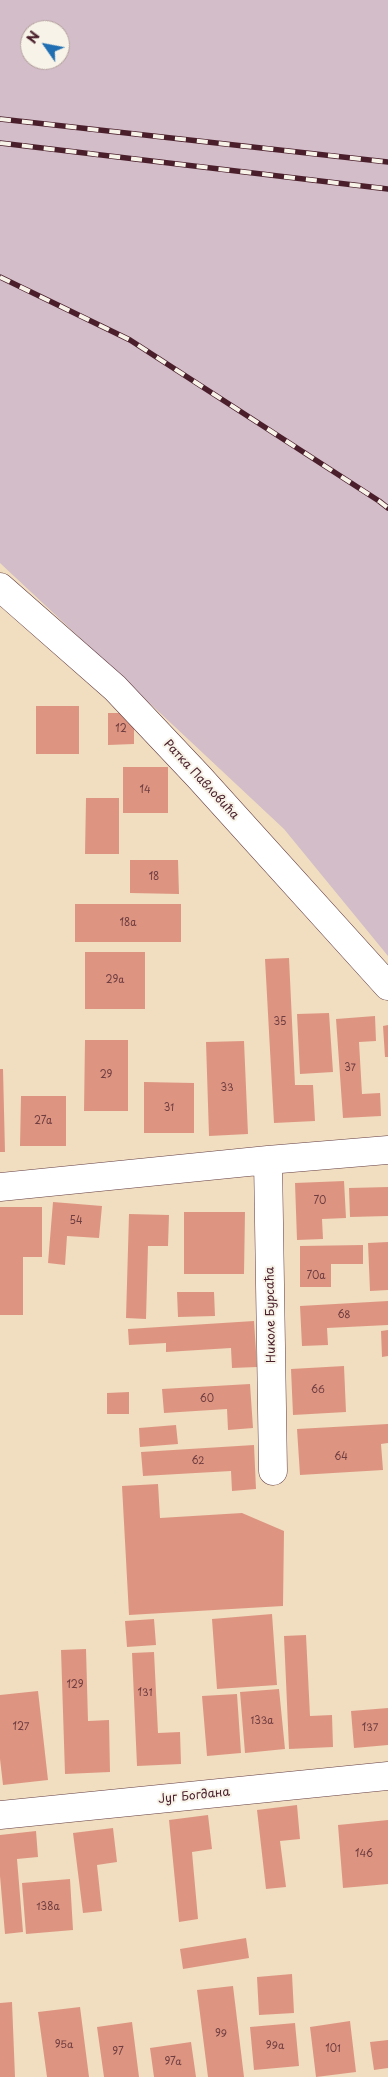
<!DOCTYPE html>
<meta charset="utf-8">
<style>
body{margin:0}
#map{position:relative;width:388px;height:2077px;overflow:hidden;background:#f1dec0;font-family:"Playpen Sans",sans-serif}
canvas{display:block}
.north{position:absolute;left:20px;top:20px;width:50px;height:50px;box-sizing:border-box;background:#f7f3e8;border:1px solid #b29e9c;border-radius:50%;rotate:303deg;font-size:14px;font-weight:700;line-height:20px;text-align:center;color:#4a1f2b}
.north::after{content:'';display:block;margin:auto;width:18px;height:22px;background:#1f6fb2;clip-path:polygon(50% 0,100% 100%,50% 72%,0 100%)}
</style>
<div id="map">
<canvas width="388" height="2077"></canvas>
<div class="north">N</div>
</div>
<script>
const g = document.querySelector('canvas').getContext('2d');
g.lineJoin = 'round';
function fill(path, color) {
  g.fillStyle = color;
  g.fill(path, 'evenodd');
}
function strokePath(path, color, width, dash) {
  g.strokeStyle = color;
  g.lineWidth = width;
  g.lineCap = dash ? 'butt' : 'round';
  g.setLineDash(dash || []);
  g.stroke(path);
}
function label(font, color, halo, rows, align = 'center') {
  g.font = font + ' "Playpen Sans",sans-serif';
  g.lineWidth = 4;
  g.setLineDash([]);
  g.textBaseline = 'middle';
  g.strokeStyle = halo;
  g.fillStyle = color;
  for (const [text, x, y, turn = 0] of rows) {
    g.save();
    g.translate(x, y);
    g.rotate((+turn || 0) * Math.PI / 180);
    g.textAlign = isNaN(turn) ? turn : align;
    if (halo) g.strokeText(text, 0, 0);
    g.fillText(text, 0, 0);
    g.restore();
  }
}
fill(new Path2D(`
 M0 0H388V956L284 829 0 563ZM30 30H60V60H30Z`), '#d2bdc8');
fill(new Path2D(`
 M36 706H79V754H36Z
 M108 713H134V744L108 745Z
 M123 767H168V813H123Z
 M86 798H119V854H85Z
 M130 860H178L179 894 130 893Z
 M75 904H181V942H75Z
 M85 952H145V1009H85Z
 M289 958 295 1085H313L315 1121 274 1123 265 959Z
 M329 1013 333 1072 300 1074 297 1014Z
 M375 1016 376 1041 359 1042 362 1094 380 1093 381 1116 343 1118 336 1019Z
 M388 1025V1057H385L383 1026Z
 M85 1040H128V1111H84Z
 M244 1041 248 1134 209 1136 206 1042Z
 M0 1069H3L5 1152H0Z
 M144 1082 194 1083V1133H144Z
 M21 1096H66V1146H20Z
 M344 1181 346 1218 322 1219 323 1239 297 1240 295 1183Z
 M388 1187V1216L350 1217 349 1188Z
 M53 1202 102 1206 99 1238 67 1236 65 1265 48 1263Z
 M0 1207H42V1257H23V1315H0Z
 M184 1212H245L244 1274H184Z
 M129 1214 169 1215 168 1246H148L146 1319 126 1318Z
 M388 1242V1290L370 1291 368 1243Z
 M363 1245V1264H331V1287H300V1246Z
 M177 1292H214L215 1316 178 1317Z
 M388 1301V1325L327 1328 328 1345 302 1346 300 1306Z
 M254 1321 257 1367 232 1368 231 1348 166 1352V1343L129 1345 128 1329Z
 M388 1330V1356L382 1357 381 1331Z
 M344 1366 346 1412 293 1415 291 1369Z
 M250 1384 253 1428 228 1430 227 1409 164 1413 162 1389Z
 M129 1392V1414H107V1393Z
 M388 1424V1443L381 1444 383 1470 300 1475 297 1429Z
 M176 1425 178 1444 140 1447 139 1428Z
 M254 1445 256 1489 232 1491 231 1471 143 1476 141 1452Z
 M158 1484 160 1518 242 1513 284 1531 283 1606 129 1615 122 1486Z
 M272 1614 277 1685 217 1689 212 1619Z
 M154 1619 156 1645 127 1647 125 1621Z
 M306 1635 310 1716 332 1715 333 1747 289 1749 284 1636Z
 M86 1649 88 1721 109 1720 110 1772 65 1774 61 1650Z
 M154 1652 158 1733 180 1732 181 1764 137 1766 132 1653Z
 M279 1689 285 1749 245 1753 240 1692Z
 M38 1691 48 1780 3 1785 0 1759V1695Z
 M237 1694 241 1753 207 1756 202 1696Z
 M388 1708V1745L354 1748 351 1711Z
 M297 1805 300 1839 280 1841 286 1887 266 1889 257 1810Z
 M208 1815 212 1849 192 1852 198 1919 179 1922 169 1820Z
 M388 1820V1884L343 1888 338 1825Z
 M113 1828 117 1862 97 1865 102 1911 83 1913 73 1833Z
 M36 1831 38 1857 17 1859 23 1932 5 1934 0 1876V1835Z
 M70 1879 73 1930 26 1934 22 1883Z
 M246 1938 249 1958 183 1969 180 1949Z
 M292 1974 294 2013 259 2015 257 1977Z
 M233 1986 244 2077H208L197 1990Z
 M12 2002 15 2077H0V2003Z
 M80 2007 89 2077H47L38 2012Z
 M350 2021 356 2072 316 2077 310 2027Z
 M132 2022 139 2077H104L97 2027Z
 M295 2023 299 2066 254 2070 250 2027Z
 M388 2040V2068L374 2070 370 2042Z
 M191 2042 196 2077H154L150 2048Z`), '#dd9581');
const street = new Path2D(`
 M0 587 115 688 199 777 388 986
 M268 1160 273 1471
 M0 1187 268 1160 388 1150
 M0 1815 388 1776`);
strokePath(street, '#633c41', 29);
strokePath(street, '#fff', 28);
const rail = new Path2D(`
 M0 119 388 162
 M0 143 388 189
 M0 277 130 340 379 501 388 508`);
strokePath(rail, '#4a1f2b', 5.5);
strokePath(rail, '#f7f3e8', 4, [11]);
label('10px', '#6f3c40', null, [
 ["12",121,729],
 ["14",145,790],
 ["18",154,877],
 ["18a",128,923],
 ["29a",115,980],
 ["35",280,1022],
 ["37",350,1068],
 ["29",106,1075],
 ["33",227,1088],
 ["31",169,1108],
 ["27a",43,1121],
 ["70",320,1201],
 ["54",76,1221],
 ["70a",316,1276],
 ["68",344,1315],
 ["66",318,1390],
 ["60",207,1399],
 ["64",341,1457],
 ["62",198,1461],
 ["129",75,1685],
 ["131",145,1693],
 ["133a",262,1721],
 ["127",21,1727],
 ["137",370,1728],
 ["146",364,1854],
 ["138a",48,1907],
 ["99",221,2034],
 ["95a",64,2045],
 ["99a",275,2046],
 ["101",333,2049],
 ["97",118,2052],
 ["97a",173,2062]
]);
label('12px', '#4a1f2b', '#f7f3e8', [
 ["Ратка Павловића",201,780,47],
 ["Николе Бурсаћа",271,1315,-91],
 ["Југ Богдана",194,1796,-6]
]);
</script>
